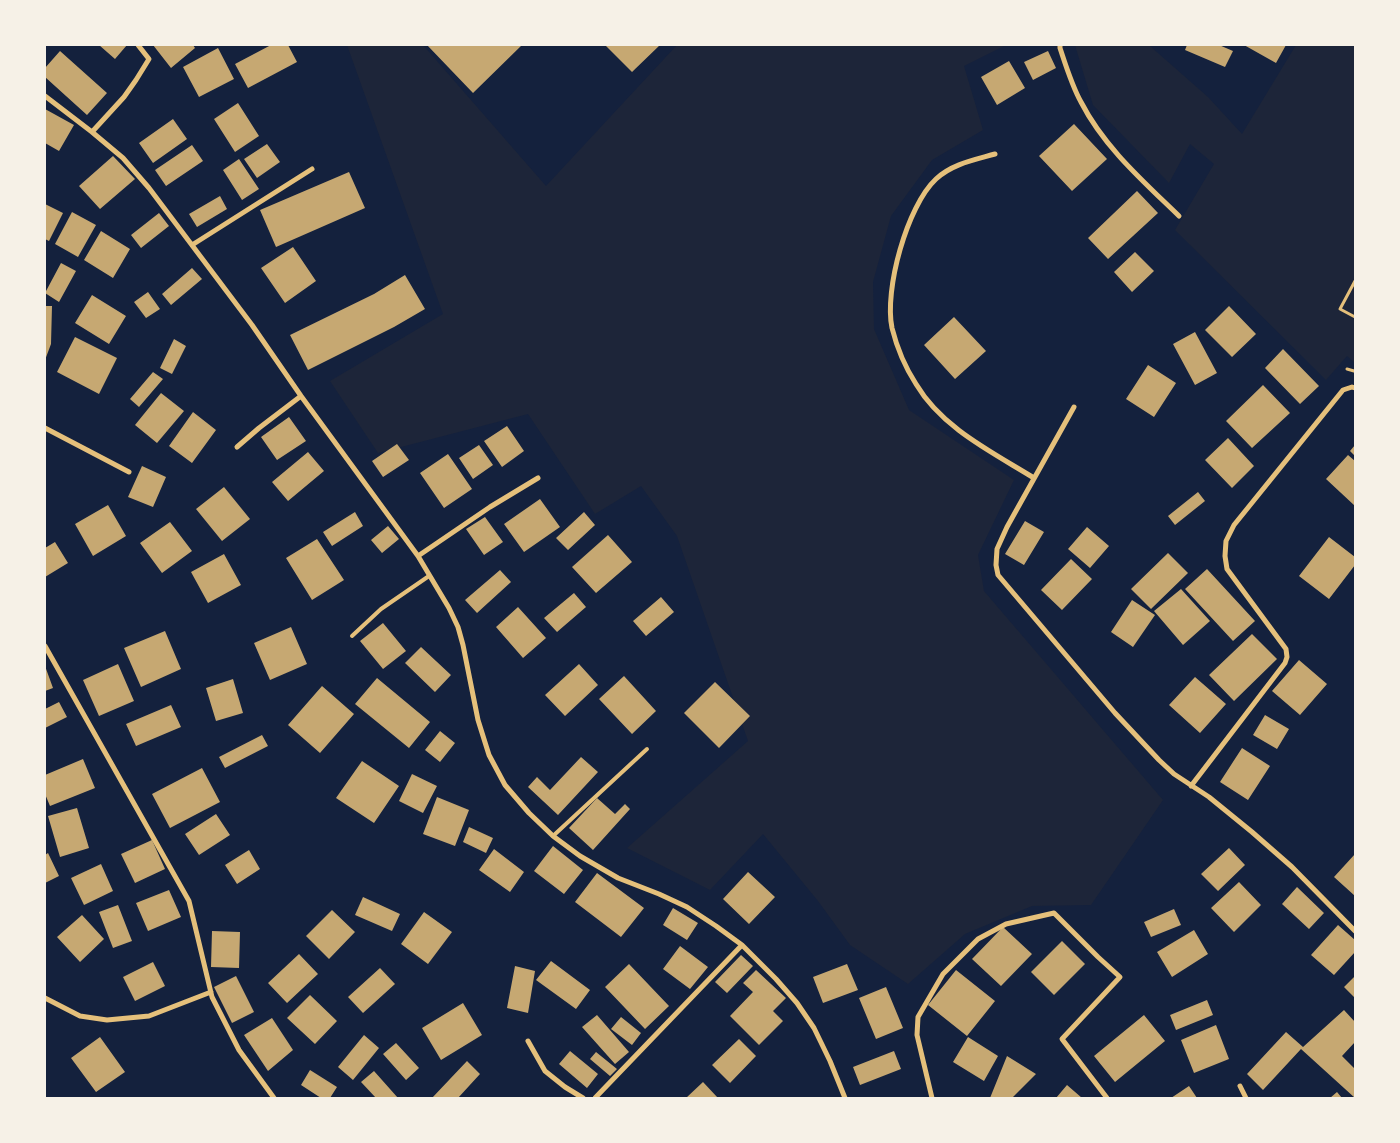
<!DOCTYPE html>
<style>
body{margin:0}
#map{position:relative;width:1400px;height:1143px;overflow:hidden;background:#14213d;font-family:"Public Sans",sans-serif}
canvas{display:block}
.frame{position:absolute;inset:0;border:46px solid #f6f1e7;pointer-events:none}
</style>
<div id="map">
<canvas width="1400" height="1143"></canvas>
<div class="frame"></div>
</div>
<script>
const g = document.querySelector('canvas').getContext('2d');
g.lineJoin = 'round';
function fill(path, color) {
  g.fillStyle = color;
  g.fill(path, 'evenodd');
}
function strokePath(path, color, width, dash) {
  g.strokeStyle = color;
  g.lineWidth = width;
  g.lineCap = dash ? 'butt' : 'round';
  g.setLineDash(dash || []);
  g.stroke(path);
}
fill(new Path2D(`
 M347 45H423L546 186 677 45H1006L964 66 983 130 932 160 891 216 873 282 874 329 909 410 1014 480 978 555 984 591 1163 800 1091 905 1032 906 965 934 908 984 850 945 818 901 763 834 710 890 627 848 748 741 677 536 641 486 595 514 528 414 378 453 330 381 443 314Z
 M1075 45H1132L1150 46 1208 97 1242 134 1296 45H1355V363L1347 356 1326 380 1175 230 1214 164 1190 144 1169 183 1093 105Z`), '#1d2539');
fill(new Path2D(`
 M99 45H127L115 59Z
 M153 45H193L195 48 171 68Z
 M271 45H288L297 62 248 88 235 64Z
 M427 45H522L473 93Z
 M605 45H660L632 72Z
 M1187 45H1219L1233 51 1225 67 1185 50Z
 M1244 45H1286L1276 63Z
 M218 48 234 79 199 97 183 67Z
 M60 51 107 93 87 115 45 77V68Z
 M1048 51 1056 68 1033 80 1024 62Z
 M1009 61 1025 88 997 105 981 77Z
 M238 103 259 136 235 152 214 119Z
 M45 109 74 125 59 151 45 143Z
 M173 119 187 139 153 163 139 143Z
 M1074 124 1107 159 1072 191 1039 156Z
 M267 144 280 162 257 178 244 159Z
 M192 145 203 161 166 186 155 170Z
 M113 156 135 179 100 209 79 186Z
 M239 159 259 189 242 200 223 170Z
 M349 172 365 208 276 247 260 210Z
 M1137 191 1158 213 1108 259 1088 238Z
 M220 196 227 209 197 227 189 214Z
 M45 204 63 213 49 241 45 239Z
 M72 212 96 225 78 257 55 244Z
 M159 213 169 226 141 248 131 235Z
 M101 231 130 249 113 278 84 260Z
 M293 247 316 281 285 303 261 268Z
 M1135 252 1154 271 1132 292 1114 272Z
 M61 263 76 271 59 302 45 293Z
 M192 268 202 279 171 305 162 294Z
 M405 275 425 309 394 327 308 370 290 335 374 294Z
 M148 292 160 309 146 318 134 302Z
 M92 295 126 316 109 344 75 323Z
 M45 306H52L51 344 45 360Z
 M1229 306 1256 334 1232 357 1205 330Z
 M954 317 986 351 955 379 924 345Z
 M1195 332 1217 373 1195 385 1173 344Z
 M75 337 117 358 99 394 57 372Z
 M174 339 186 346 172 374 160 368Z
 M1283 349 1319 386 1300 404 1265 368Z
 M1148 365 1176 383 1154 417 1126 399Z
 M153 372 163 379 139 407 130 399Z
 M1263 385 1290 413 1252 448 1226 421Z
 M161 393 184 411 157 443 135 425Z
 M193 412 216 430 192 463 169 446Z
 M289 417 306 441 277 460 261 437Z
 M507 426 524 451 502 467 484 441Z
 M1228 438 1254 466 1232 488 1205 460Z
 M397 444 409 460 383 477 372 461Z
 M479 445 493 465 473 479 459 458Z
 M1355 445V456L1350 451Z
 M308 452 324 471 288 501 272 482Z
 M448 454 472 489 444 508 420 473Z
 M1348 455 1355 461V506L1326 479Z
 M142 466 166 477 153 507 128 497Z
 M224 487 250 519 222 541 196 509Z
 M1198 492 1205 501 1175 525 1168 516Z
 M540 499 560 527 524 552 504 524Z
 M108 505 126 536 93 556 75 524Z
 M355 512 363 526 332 546 323 532Z
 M584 512 595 525 568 550 556 538Z
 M485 517 503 542 484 555 466 529Z
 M1025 521 1044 532 1024 565 1005 554Z
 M170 522 192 551 162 573 140 543Z
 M388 526 399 539 382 553 371 540Z
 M1087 527 1109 546 1090 568 1068 549Z
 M608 535 632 562 596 593 572 567Z
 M1329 537 1355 557V565L1329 599 1299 576Z
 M317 539 344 580 312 600 286 558Z
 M55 542 68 563 45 577V548Z
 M1168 553 1188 573 1151 609 1131 589Z
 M224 554 241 585 208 603 191 572Z
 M1071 559 1092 579 1062 610 1041 590Z
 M1207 569 1255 621 1233 641 1185 589Z
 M500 570 511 582 477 613 465 600Z
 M1181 589 1210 621 1183 645 1154 611Z
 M574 593 586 607 557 632 544 618Z
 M661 597 674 612 646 636 633 621Z
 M1132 600 1155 615 1133 647 1111 632Z
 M518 607 546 638 523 658 496 627Z
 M383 623 406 651 383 669 360 641Z
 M291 627 307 664 270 680 254 643Z
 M165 631 181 669 141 687 124 648Z
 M1252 634 1277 659 1234 701 1209 675Z
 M421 647 451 675 435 692 405 663Z
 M1299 660 1327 684 1300 715 1272 691Z
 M118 664 134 701 99 716 83 680Z
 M579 664 598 685 565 716 545 695Z
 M45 666 53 688 45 691Z
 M624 676 656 711 632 734 599 699Z
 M1195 677 1226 704 1200 733 1169 705Z
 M377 678 430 722 409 748 355 704Z
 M233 679 243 713 216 721 206 688Z
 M715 682 750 716 719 748 684 713Z
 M322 686 354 714 320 753 288 725Z
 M59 702 67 717 45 728V709Z
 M171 705 181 727 136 746 126 724Z
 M1265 715 1289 729 1277 749 1253 735Z
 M440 731 455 743 440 762 425 750Z
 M262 735 268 746 225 768 219 757Z
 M1242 748 1270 766 1248 800 1220 782Z
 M581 757 598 772 558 815 528 787 537 777 550 790Z
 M83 759 95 788 50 806 45 794V775Z
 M362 761 399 786 374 823 336 798Z
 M202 768 220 802 170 828 152 794Z
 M412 774 437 786 423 813 399 801Z
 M437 797 469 810 455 846 423 834Z
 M597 798 615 814 625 804 630 809 593 850 569 828Z
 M77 808 89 848 60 857 48 816Z
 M216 814 230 835 199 855 185 834Z
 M469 827 493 838 486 853 463 842Z
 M152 840 165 869 135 883 121 854Z
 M553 846 583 870 564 894 534 871Z
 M1229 848 1245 865 1218 891 1201 874Z
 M494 849 524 872 510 892 479 870Z
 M249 850 260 869 237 884 225 865Z
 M48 853 59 876 45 883V855Z
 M1355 854V896L1334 877Z
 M101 864 113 891 84 905 71 878Z
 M748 872 775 897 749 924 723 899Z
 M597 873 644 908 621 937 575 902Z
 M1239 882 1261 905 1234 932 1211 908Z
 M1297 887 1324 913 1309 929 1282 904Z
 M169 890 181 917 148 931 136 903Z
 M363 897 400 914 392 931 355 915Z
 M118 905 132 941 113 948 99 912Z
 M673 908 698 923 687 940 663 925Z
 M1174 909 1181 925 1151 937 1144 922Z
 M332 910 355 932 329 959 306 936Z
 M424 912 452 932 428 964 401 944Z
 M82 915 104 939 80 962 57 937Z
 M1338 925 1355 940V952L1334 975 1311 955Z
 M1003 927 1032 954 1001 986 972 959Z
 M1194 930 1208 954 1172 977 1157 952Z
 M212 931 240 932 239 968 211 967Z
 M1062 941 1085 964 1054 995 1031 972Z
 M680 946 708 967 690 989 663 969Z
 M299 954 318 974 287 1003 268 983Z
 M741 955 753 966 727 993 715 982Z
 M551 961 590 990 576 1009 536 980Z
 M153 962 165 986 135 1001 123 977Z
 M629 964 669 1006 645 1029 605 987Z
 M847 964 858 990 823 1003 813 977Z
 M515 966 535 971 528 1013 507 1008Z
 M380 968 395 984 363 1013 348 997Z
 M756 970 786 998 773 1011 783 1021 759 1045 730 1016 753 992 743 983Z
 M956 970 995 1001 967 1036 928 1005Z
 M236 976 254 1012 232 1023 214 987Z
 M1355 976V998L1344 987Z
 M886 987 903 1028 876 1039 859 998Z
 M310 995 337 1021 315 1044 287 1018Z
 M1207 1000 1213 1015 1176 1030 1170 1015Z
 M463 1003 482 1035 441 1060 422 1028Z
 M1344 1010 1355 1022V1042L1342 1056 1355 1069V1098L1301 1049 1263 1090 1247 1074 1286 1032 1303 1047Z
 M597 1015 629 1052 615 1064 582 1027Z
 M1144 1015 1165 1041 1115 1082 1094 1056Z
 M621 1017 641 1033 632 1045 611 1029Z
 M272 1018 293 1050 268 1071 244 1035Z
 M1216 1025 1229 1059 1194 1073 1181 1040Z
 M364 1035 379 1048 353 1080 338 1067Z
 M100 1037 125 1072 96 1092 71 1058Z
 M968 1037 998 1056 984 1081 953 1062Z
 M739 1039 756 1056 730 1083 712 1065Z
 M396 1043 419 1068 406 1080 383 1054Z
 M570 1051 598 1074 587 1088 559 1064Z
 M894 1051 901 1069 860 1085 853 1067Z
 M596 1052 617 1069 610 1076 590 1059Z
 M1007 1056 1036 1074 1012 1098H990Z
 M467 1061 480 1074 458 1098H432Z
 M310 1070 337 1087 330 1098H321L301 1085Z
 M374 1071 398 1098H376L361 1082Z
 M703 1082 718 1098H686Z
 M1067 1085 1082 1098H1056Z
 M1189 1086 1197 1098H1171Z
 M1337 1092 1342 1098H1330Z`), '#c6a872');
strokePath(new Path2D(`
 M1355 281 1340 309 1355 317
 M1347 369 1354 371`), '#e5c07b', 3);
strokePath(new Path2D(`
 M352 636 381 609 429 576
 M553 836 647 749`), '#e5c07b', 4);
strokePath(new Path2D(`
 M1060 45V48C1066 66 1072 86 1081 102 1104 147 1143 181 1179 216
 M45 96 92 132 123 158 149 188 252 325 301 396 418 556 449 608 458 627 463 645 478 720 489 755 505 785 529 813 553 836 580 856 618 878 659 894 687 907 716 926 742 945 776 979 797 1003 814 1028 830 1061 845 1098
 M92 132 124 97 136 80 149 59 138 45
 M995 154C974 160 952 164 936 179 907 206 884 290 892 328 897 348 905 367 916 384 942 428 992 452 1034 478
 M192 245 312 169
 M1074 407 1007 527 997 549 996 565 998 575 1115 713 1159 760 1174 774 1209 797 1252 832 1292 867 1355 931
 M45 428 129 472
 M237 447 259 428 301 396
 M418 556 490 507 538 478
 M45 646 189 901 212 997 239 1050 274 1098
 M1191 786 1285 663 1287 657 1286 649 1227 569 1225 556 1226 541 1234 525 1343 390 1352 387 1355 388
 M45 998 80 1016 107 1020 149 1016 211 992
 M528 1041 545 1071 565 1087 583 1098
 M1240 1086 1246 1098
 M595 1098 742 945
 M932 1098 917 1035 918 1017 943 974 978 939 1006 924 1054 913 1098 957 1120 977 1062 1039 1107 1098`), '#e5c07b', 5);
</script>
